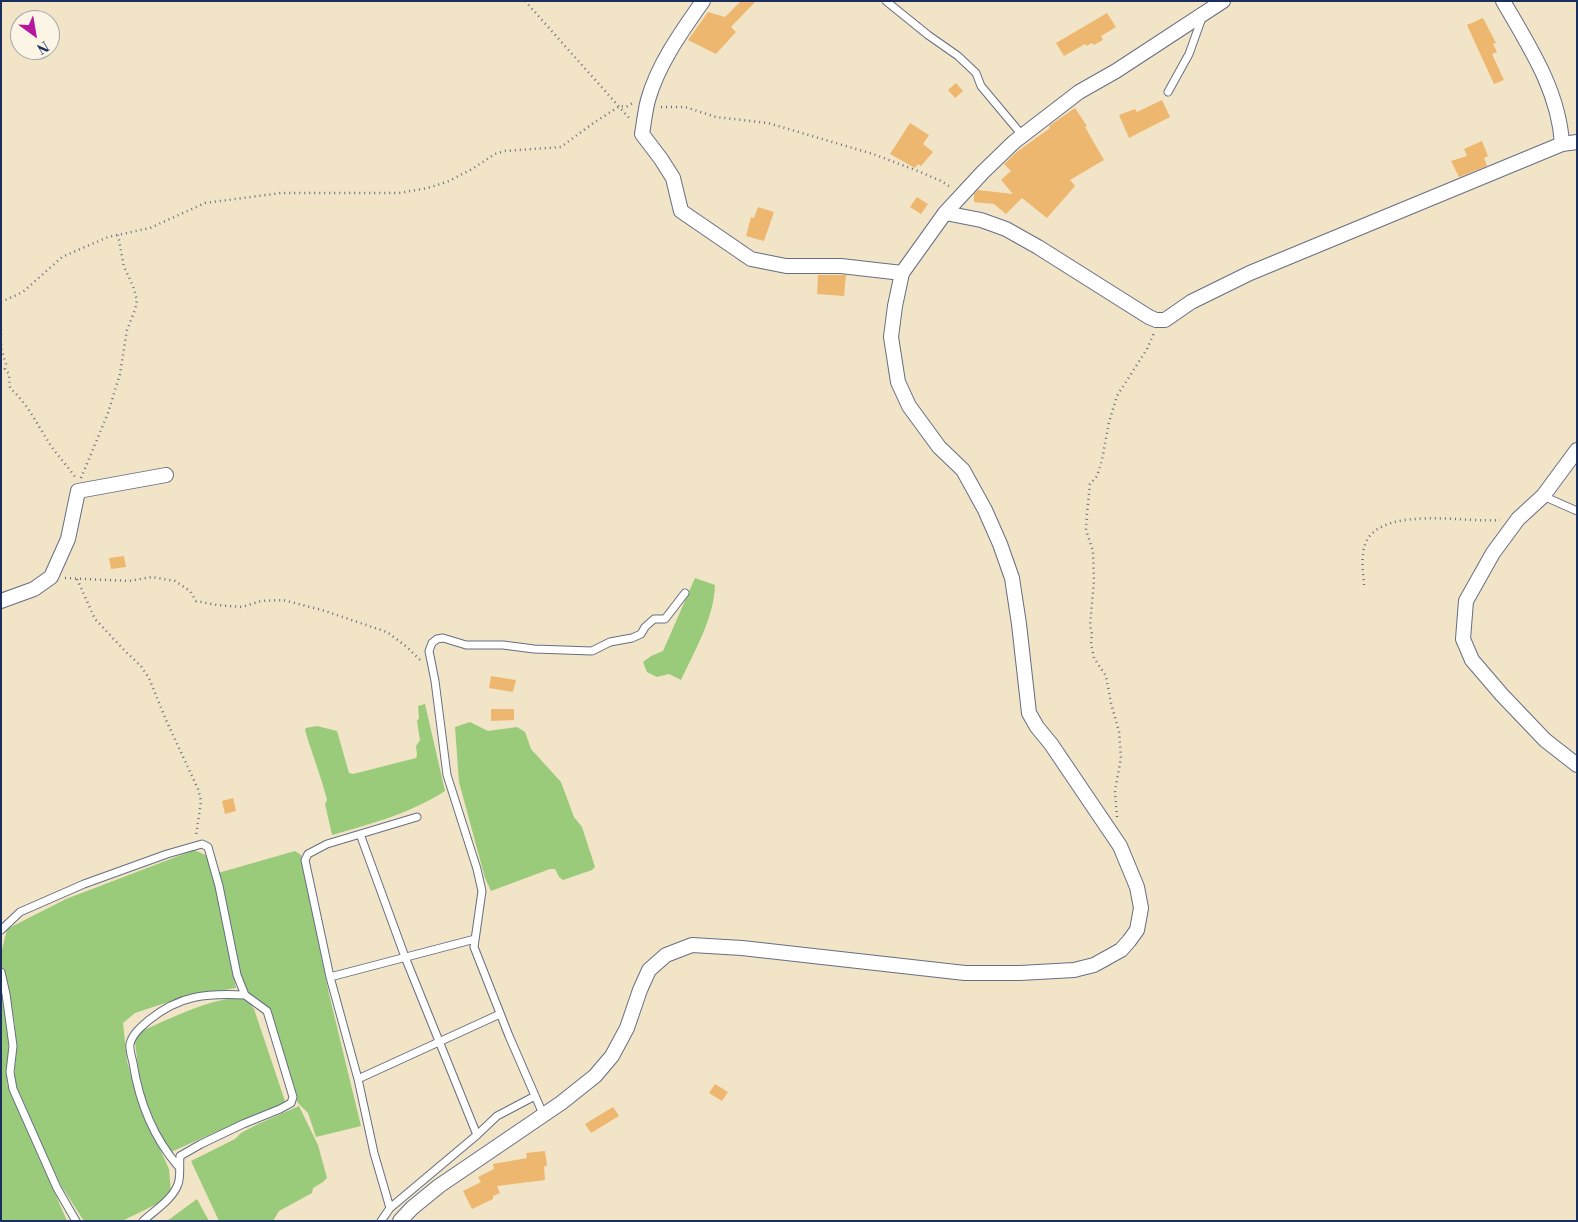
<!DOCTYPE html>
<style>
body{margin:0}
#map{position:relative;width:1578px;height:1222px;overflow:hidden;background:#f2e4c6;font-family:"Libre Bodoni",serif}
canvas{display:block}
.frame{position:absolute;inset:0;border:2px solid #1b2f5e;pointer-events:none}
.north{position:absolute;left:10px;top:10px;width:50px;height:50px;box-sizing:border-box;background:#fcf5e5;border:1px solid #a2a6af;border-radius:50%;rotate:148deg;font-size:14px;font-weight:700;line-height:20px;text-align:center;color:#1b2f5e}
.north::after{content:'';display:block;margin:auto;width:18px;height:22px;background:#b5179e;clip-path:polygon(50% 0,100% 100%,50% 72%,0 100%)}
</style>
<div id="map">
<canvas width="1578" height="1222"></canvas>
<div class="frame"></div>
<div class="north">N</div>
</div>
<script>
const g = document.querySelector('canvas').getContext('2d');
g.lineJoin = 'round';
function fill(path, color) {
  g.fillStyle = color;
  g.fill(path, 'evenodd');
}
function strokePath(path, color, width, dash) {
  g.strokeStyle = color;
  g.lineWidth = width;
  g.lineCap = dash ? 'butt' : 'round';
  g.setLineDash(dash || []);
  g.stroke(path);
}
fill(new Path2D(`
 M695 578 715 585C714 618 695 650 681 680L669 674 657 677 647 672 643 662 651 656 663 651Z
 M425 704 445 791C411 813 371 824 332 835L325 804 327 800C321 776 312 754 305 730L306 728 317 726 337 731 349 773 353 774 416 758 417 755 416 746 420 740 417 721 419 718 418 706Z
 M470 722 488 731 517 727 525 732 531 749 561 782 574 817 582 827 595 867 592 870 563 880 559 877 555 869H550L491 891 485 878 459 782 455 727Z
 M194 850 208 856 212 869 236 988 189 996 156 1006 135 1013 123 1023 127 1061 138 1101 169 1169 171 1193 159 1203 122 1221H84L60 1184 17 1094 15 1082V1025L1 961V954L7 929 66 899Z
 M295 851 301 855 329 994 361 1126 316 1137 308 1113 298 1103 290 1084 269 1010 246 992 243 984 218 876V873Z
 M1 982 9 1034 7 1083 67 1221H1Z
 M239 997H245L254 1009 285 1101 282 1104 218 1131 171 1152 168 1150 146 1103 139 1075 135 1042 136 1036 142 1031C173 1017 205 1001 239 997Z
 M299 1106 318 1145 327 1178 323 1182 313 1188 312 1193 279 1211 273 1221H219L191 1161 235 1139 241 1133 258 1124Z
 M197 1199 209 1221H167Z`), '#9acb7b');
fill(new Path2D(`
 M741 1H756L731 27 736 32 716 54 688 40 708 12 725 17Z
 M1107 13 1116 27 1101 36 1103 40 1094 45 1092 43 1087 46 1085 44 1064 56 1056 43Z
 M1483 18 1496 43 1493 44 1497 52 1492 54 1504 80 1494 84 1467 25Z
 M956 83 963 91 955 98 948 90Z
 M1162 100 1170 117 1129 138 1119 115 1135 109 1137 112Z
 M1075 108 1087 126 1085 127 1104 160 1070 180 1075 186 1047 218 1022 198 1006 214 994 204 974 202V194L978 190 1013 194 1001 180 1011 171 1004 164 1018 151 1050 128 1049 126Z
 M910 123 929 135 923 144 933 152 921 166 918 164 915 168 890 154Z
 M1482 141 1488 156 1484 158 1487 166 1459 177 1451 161 1467 156 1464 149Z
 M917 197 928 204 921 214 910 207Z
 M758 207 774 212 764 241 746 236 751 217 754 218Z
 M818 275H846L844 296 817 294Z
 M124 556 126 567 111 569 109 558Z
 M491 676 516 680 513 692 489 688Z
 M491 709H514V720L491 721Z
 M233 798 236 811 225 814 222 801Z
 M715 1084 728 1092 722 1101 709 1093Z
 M613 1107 619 1116 591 1133 585 1124Z
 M545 1151 547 1166H544L545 1180 497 1186 500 1193 493 1196V1199L472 1209 463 1191 481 1182 478 1177 494 1169 493 1164 527 1158 526 1153Z`), '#eeb76f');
const lane = new Path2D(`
 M886 1 928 35 958 56 976 73 981 86 1022 135
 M1168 92 1189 54 1203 15
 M1543 496 1577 511
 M360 834 405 957 477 1135
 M1 930 20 912 84 884 167 854 202 844 208 847 219 886 237 975 245 995 267 1011 293 1097 291 1103 280 1109 243 1124 201 1144 180 1156C179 1165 181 1177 178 1184 173 1199 155 1210 143 1221
 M1 972 6 994 13 1046 10 1072 13 1089 57 1188 76 1221
 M330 977 475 939
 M358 1079 500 1014
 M543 1114 509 1036 474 947 482 891 477 869 447 775 435 681 429 651 432 643 437 639 443 638 466 645H503L534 649 592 651 610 642 632 638 641 634 645 627 654 619H665L685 593
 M178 1166C153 1137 139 1101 133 1063 132 1058 129 1049 130 1044 132 1034 142 1026 149 1020 180 995 207 993 245 995
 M390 1208 374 1153 358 1079 330 977 305 860 308 854 327 844 417 817
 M381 1221 390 1208 477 1135 497 1116 535 1096`);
const street = new Path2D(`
 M703 1C682 31 658 64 648 100 645 111 644 123 642 134L661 159 673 178 681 211 751 259 786 266H841L902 273
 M1503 1C1529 46 1559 91 1562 144
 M945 213 981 220 1006 229 1038 247 1149 317 1156 320H1165L1191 302 1250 273 1562 144 1577 142
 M1577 450 1543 496 1518 519 1493 553 1466 601 1463 639 1472 660 1502 695 1545 740 1577 765
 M1 601 34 589 51 577 68 539 78 491 166 475
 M400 1221 412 1208 439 1186 561 1103 595 1076 612 1056 627 1028 640 990 649 970 666 955 692 945 742 948 965 973H1020L1074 970 1094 965 1121 950 1129 941 1137 930 1141 908 1137 887 1120 846 1051 744 1037 727 1029 713 1019 624 1012 578 1000 544 985 510 963 470 939 447 909 406 898 382 891 337 895 306 902 273 945 213 983 172 1014 142 1079 92 1116 71 1223 1`);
strokePath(lane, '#666e82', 9);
strokePath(street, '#666e82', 16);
strokePath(new Path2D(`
 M525 1 630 119
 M661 107H685L716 117 768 123 873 154 918 171 941 181 952 188
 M1 302 23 292 62 257 108 237 150 228 205 203 281 193H399L428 188 449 181 472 169 495 154 505 151 561 147 592 124 620 106 626 107 633 103
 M1 329V348L6 364 5 369 9 374 10 388C28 404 38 426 51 446 59 457 68 467 76 478
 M81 478 108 413 120 374 127 330 135 310 137 300 133 286 124 267 118 235
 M65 578 129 581 152 577 175 581 190 591 196 601 217 605 242 607 261 601 283 600 322 610 387 632 407 647 421 661
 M77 579 95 619 126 652 141 666 149 678 166 720 198 789 201 801 196 836
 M1364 585C1363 571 1360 553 1367 540 1386 506 1468 523 1500 520
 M1117 817 1115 791 1121 758 1119 732 1111 703 1106 676 1094 658 1091 644 1092 634 1090 625 1094 581 1093 551 1086 530 1087 513 1090 484 1097 476 1102 460 1109 422 1117 396 1147 349 1154 333`), '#666e82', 2.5, [1, 4]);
strokePath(lane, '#fff', 7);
strokePath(street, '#fff', 14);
</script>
